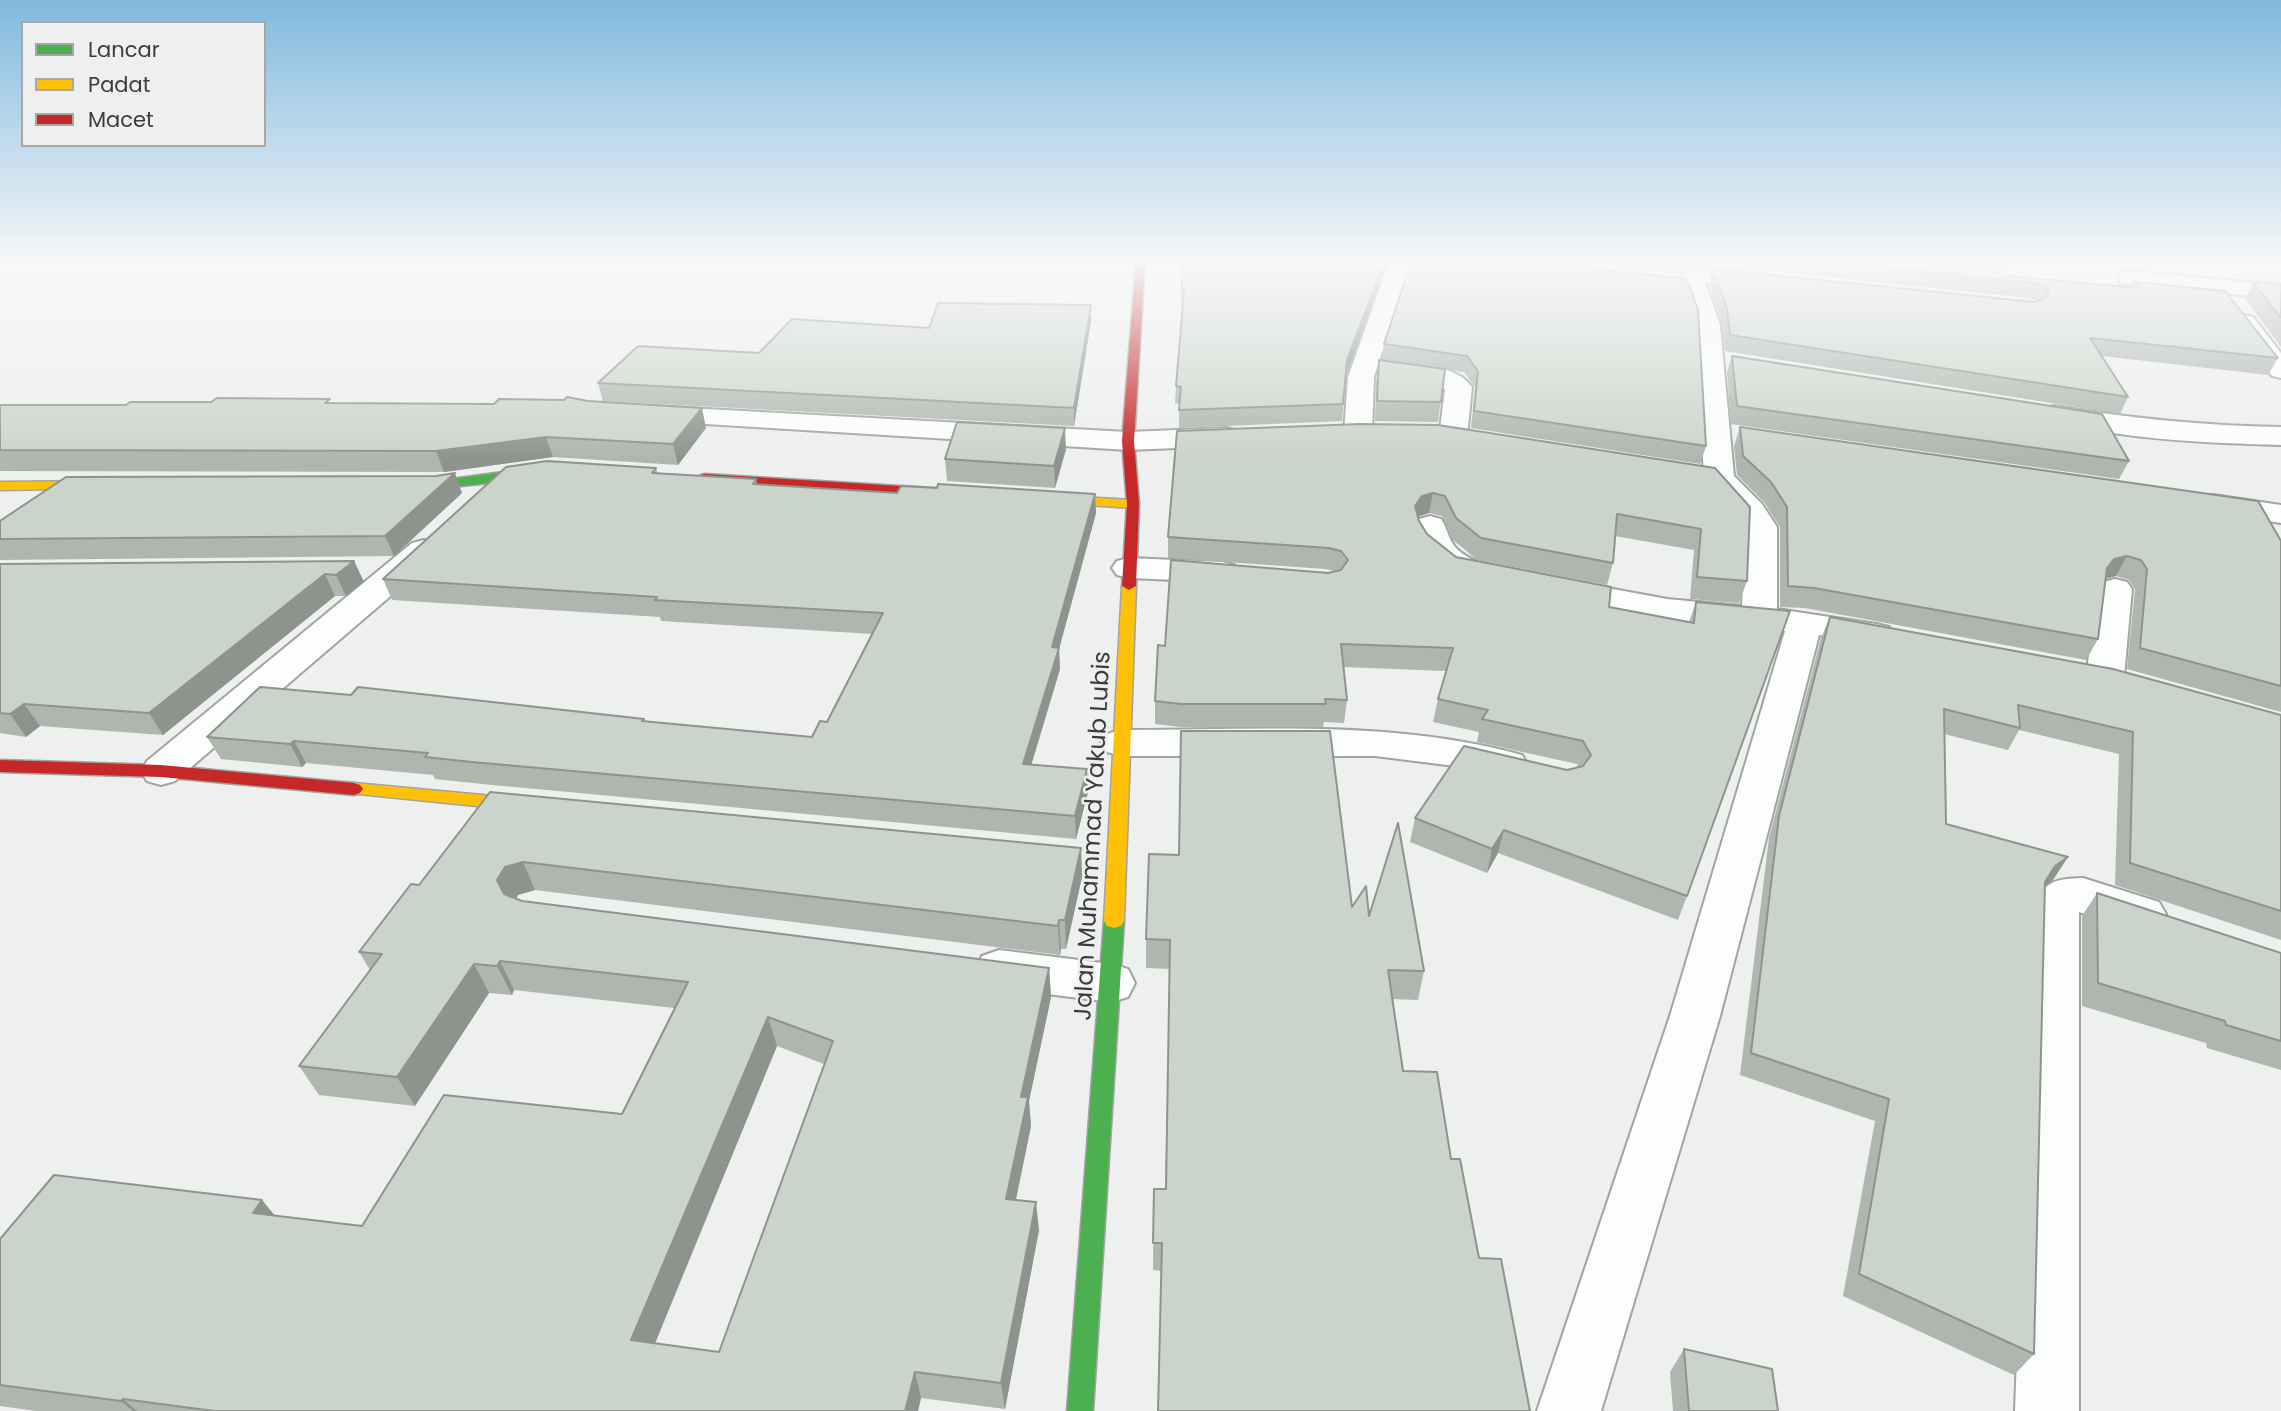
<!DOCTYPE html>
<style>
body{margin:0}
#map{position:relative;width:2281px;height:1411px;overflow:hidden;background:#eeefef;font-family:Poppins,sans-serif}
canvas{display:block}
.legend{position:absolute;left:21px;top:21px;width:245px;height:126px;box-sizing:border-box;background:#edf0ef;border:2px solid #a6a8a7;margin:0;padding:9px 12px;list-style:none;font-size:21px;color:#3b3d3c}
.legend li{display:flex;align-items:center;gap:14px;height:35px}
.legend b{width:35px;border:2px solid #a6a8a7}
</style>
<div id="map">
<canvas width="2281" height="1411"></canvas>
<ul class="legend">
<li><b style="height:9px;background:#4caf50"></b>Lancar</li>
<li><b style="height:9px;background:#ffc107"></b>Padat</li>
<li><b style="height:9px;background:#c62828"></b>Macet</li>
</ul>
</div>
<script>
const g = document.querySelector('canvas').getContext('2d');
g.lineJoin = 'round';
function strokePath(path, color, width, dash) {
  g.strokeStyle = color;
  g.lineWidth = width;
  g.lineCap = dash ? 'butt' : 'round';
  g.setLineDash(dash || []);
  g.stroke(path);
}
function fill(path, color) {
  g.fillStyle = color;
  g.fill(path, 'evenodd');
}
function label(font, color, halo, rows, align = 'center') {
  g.font = font + ' Poppins,sans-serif';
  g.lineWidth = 5;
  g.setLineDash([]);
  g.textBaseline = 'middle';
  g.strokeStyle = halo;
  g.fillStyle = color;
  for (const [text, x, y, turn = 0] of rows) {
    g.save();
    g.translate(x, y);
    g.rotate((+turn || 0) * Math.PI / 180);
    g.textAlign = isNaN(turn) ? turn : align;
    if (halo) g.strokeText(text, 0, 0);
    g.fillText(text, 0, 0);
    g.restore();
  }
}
const street = new Path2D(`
 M1389 262H1411L1374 377 1372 432 1368 438 1358 441 1348 438 1344 432 1348 377Z
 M1696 267 1764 273 1772 275 1775 280 1772 285 1764 287 1705 282 1720 325 1734 476 1762 504 1777 527V609L1876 624 1889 627 1894 635 1889 643 1876 646 1819 635 1720 1016 1601 1411H1537L1670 1016 1785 631 1667 619 1559 599 1547 596 1542 589 1547 582 1559 579 1667 599 1742 606 1745 527 1704 478 1696 325 1681 277 1688 269Z
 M2129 271 2281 285V299L2121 283 2118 278 2121 273Z
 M2244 315 2253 317 2281 353V378L2272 376 2232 322 2235 317Z
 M1394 363C1419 366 1456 364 1472 387L1467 437 1463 443 1453 446 1443 443 1439 437 1445 389 1433 383 1385 377 1381 371 1385 365Z
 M651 406 1128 432 1227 428 1237 431 1241 437 1237 443 1227 446 1128 450 641 420 637 414 641 408Z
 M2055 406C2130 418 2205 426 2281 427V445C2203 443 2122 439 2045 420L2041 414 2045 408Z
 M2213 495 2281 505V523L2202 511 2197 504 2202 497Z
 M1430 516 1441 519C1448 529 1448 540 1457 549 1467 559 1481 561 1489 572L1484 579C1451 587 1419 558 1414 526L1419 519Z
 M424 540 436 543 440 550 436 557 175 781 161 785 147 781 141 771 147 761 412 543Z
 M1129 558 1222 562 1234 565 1239 572 1234 579 1222 582 1129 578 1117 575 1112 568 1117 561Z
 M2115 579 2127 582 2132 589 2124 677 2118 685 2105 688 2092 685 2086 677 2098 589 2103 582Z
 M1121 730C1255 730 1392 719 1522 755L1528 765 1522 775 1508 779 1455 766 1375 756H1121L1107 752 1101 743 1107 734Z
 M2083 878 2159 902 2166 914 2159 926 2143 931 2079 912V1411H2015L2033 905C2047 880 2055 879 2083 878Z
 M999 950 1111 964 1128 969 1135 983 1128 997 1111 1002 999 988 982 982 975 969 982 956Z`);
const fast = new Path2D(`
 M548 466 554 470 552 473C529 478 415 496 400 484L406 480H444Z
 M1114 914 1121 916 1124 921 1093 1411H1067L1104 921 1107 916Z`);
const slow = new Path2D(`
 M108 481 114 485 112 488 0 490V482Z
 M1044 495 1133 500 1139 504 1133 508 1040 502 1038 499Z
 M1129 582 1136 586 1124 921 1121 926 1114 928 1107 926 1104 921 1122 586Z
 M354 783 536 800 542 802 545 806 542 810 536 812 348 793 345 789 348 785Z`);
const jam = new Path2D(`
 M1136 262H1145L1134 441 1139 504 1136 586 1129 590 1122 586 1127 504 1122 441Z
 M705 474 949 489 955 493 949 497 701 481V475Z
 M0 760 161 765 354 783 360 785 363 789 360 793 354 795 161 777 0 772Z`);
strokePath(street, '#a2a3a3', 4);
strokePath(fast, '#a2a3a3', 3);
strokePath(slow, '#a2a3a3', 3);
strokePath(jam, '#a2a3a3', 3);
fill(street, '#fcfdfd');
fill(fast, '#4caf50');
fill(slow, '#ffc107');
fill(jam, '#c62828');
fill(new Path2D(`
 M1182 262H1388L1346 375 1342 421 1179 428V404L1175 403 1176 386 1183 307H1181Z
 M1411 262 1706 446 1700 464 1471 428 1475 387 1464 372 1445 369 1438 422 1375 421 1376 380 1379 360H1382L1384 344Z
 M1571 262H2000L2008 276 2131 288 2133 282 2278 358 2268 375 2102 356 2128 397 2120 414 1725 351 1722 324 1709 284 1713 269 2034 302 2037 301 2028 298 1708 264 1688 266 1680 274Z
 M2253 282 2281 284V347L2245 298Z
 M1091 321 1074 426 603 401 598 383 759 353 929 328Z
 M1732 356 2129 461 2119 479 1731 424 1727 372Z
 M331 403 706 428 678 465 553 457 444 472 0 471V405Z
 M1740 427 2281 541V712L2127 669 2135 589 2129 580 2116 576 2106 579 2098 639 2086 660 1805 608 1780 607V527L1764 502 1737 475 1734 446Z
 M1177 431 1715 468 1747 581 1739 603 1690 599 1694 550 1615 536 1613 563 1607 585 1477 560 1452 539 1442 516 1429 513 1418 517 1419 521 1427 534 1456 557 1609 607 1689 622 1696 602 1687 896 1678 920 1498 853 1487 873 1410 842 1415 818 1578 767 1577 764 1477 742 1479 732 1433 722 1438 699 1446 671 1343 667 1347 700 1344 723 1324 722 1323 727H1181L1155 724V701L1165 646 1328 573 1334 571 1326 569 1168 558V537Z
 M1066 449 1055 488 947 481 945 459Z
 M656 468 658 474 756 479 757 484 897 493 937 488 1095 494 1096 513 1059 649 1060 669 1031 765 1087 769 1088 792 1076 839 482 784 435 779 433 775 306 763 302 767 221 759 207 737 645 722 812 737 827 722 873 634 661 621 660 617 392 600 383 579Z
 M462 493 394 556 0 560V521Z
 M354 561 364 582 346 596H335L163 735 40 726 26 737 0 733V564Z
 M1830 617 2281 715V940L2115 885 2119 754 2019 730 2008 750 1944 734 1946 824 2053 880 2045 886 2034 1354 2014 1375 1843 1296 1875 1121 1740 1075 1769 838 1821 638Z
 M490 792 1081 848 1082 877 1066 949H1061L1060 955 535 890 518 895 516 899 522 901 1049 968 1051 997 1029 1101 1031 1126 1016 1200 1039 1230 1005 1409 921 1398 918 1411H36L0 1406V1239L262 1200 274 1215 362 1226 622 1114 674 1008 514 990 512 995 489 993 415 1106 319 1095 299 1066 370 970 359 952 419 885ZM777 1046 824 1064 719 1352 655 1344Z
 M1179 855 1352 907 1369 916 1424 971 1418 1000 1392 999 1161 1271 1153 1270 1154 1189H1165L1170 969 1146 968V939Z
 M2097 893 2281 953V1070L2207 1048 2206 1043 2082 1006V916Z
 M1684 1349 1778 1411H1673L1670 1372Z`), '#afb6ae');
fill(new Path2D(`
 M1384 262H1388L1346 376 1347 360Z
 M1683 262H1709L1708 264 1688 266 1680 274Z
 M1091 305V321L1074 426V408Z
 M702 408 706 428 678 465 673 444Z
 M1065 428 1066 449 1055 488 1054 466Z
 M546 437 553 457 444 472 436 451Z
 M455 473 462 493 394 556 385 536Z
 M1433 493 1429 513 1418 516 1411 527 1415 506 1422 496Z
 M1095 494 1096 513 1059 649 1060 669 1025 786 1023 764 1052 647Z
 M2127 556 2116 576 2102 579 2107 568 2114 559Z
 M354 561 364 582 346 596 336 575Z
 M325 574 335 596 163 735 149 713Z
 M24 704 40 726 26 737 10 714Z
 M294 741 306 763 302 767 290 744Z
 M1087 769 1088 792 1076 839 1075 816Z
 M1504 830 1498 853 1487 873 1492 849Z
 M1081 848 1082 877 1066 949 1065 920Z
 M2068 857 2053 880 2041 889 2055 866Z
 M523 862 535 890 518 895 510 909 497 880 505 867Z
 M1059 920 1061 949 1060 955 1058 926Z
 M500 961 514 990 512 995 497 966Z
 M474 964 489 993 415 1106 397 1077Z
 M1049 968 1051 997 1029 1101 1031 1126 1010 1227 1006 1199 1021 1097Z
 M768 1017 777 1046 645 1367 631 1340Z
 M262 1200 285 1228 253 1213Z
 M1036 1202 1039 1230 1005 1409 1001 1383Z
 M915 1372 921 1398 918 1411H905Z
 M123 1399 137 1411H133L121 1401Z`), '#8e948d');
const building = new Path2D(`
 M1182 262H1384L1347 360 1343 404 1179 410 1181 387 1176 386 1184 292H1182Z
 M1411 262H1532L1687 279 1698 310 1706 446 1474 411 1478 371 1467 356 1384 344Z
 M1834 262H2000L2008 276 2138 288 2133 282 2225 291 2278 358 2090 338 2128 397 1730 335 1727 309 1713 269 2034 302 2044 299 2049 293 2044 286 2034 283Z
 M2253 282 2281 284V318Z
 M938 303 1091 305 1074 408 598 383 638 346 759 353 792 319 929 328Z
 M1732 356 2102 414 2129 461 1737 406Z
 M1379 360 1445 369 1441 402 1377 401Z
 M567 397 588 401 702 408 673 444 546 437 436 451 0 450V405H126L130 402H211L217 398 330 399 325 403 494 404 499 399 564 400Z
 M957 422 1065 428 1054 466 945 459Z
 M1360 424 1438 425 1715 468 1750 507 1747 581 1697 577 1701 529 1617 514 1613 563 1481 538 1456 518 1445 496 1433 493 1422 496 1415 506 1419 521 1427 534 1456 557 1611 587 1609 607 1694 623 1696 602 1790 611 1687 896 1504 830 1492 849 1415 818 1464 746 1567 770 1583 766 1591 755 1583 741 1482 719 1488 710 1438 699 1453 648 1341 644 1347 700 1325 699 1326 704H1181L1155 701 1158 645 1165 646 1171 560 1328 573 1341 570 1348 560 1341 551 1329 548 1168 537 1177 431Z
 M1740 427 2258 501 2281 541V686L2140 648 2147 569 2141 560 2127 556 2114 559 2107 568 2098 639 1814 588 1788 586 1787 507 1771 482 1743 456Z
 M547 461 656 468 652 473 756 479 753 484 897 493 901 486 937 488 938 484 1095 494 1052 647 1059 648 1023 764 1087 769 1075 816 472 762 425 757 428 753 294 741 290 744 207 737 260 687 351 695 358 687 644 719 642 721 812 737 820 721 827 722 883 613 655 600 657 597 383 579 506 467Z
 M455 473 385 536 0 539V521L66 477 436 476Z
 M354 561 336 575 325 574 149 713 24 704 10 714 0 713V564Z
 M1830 617 2113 669 2281 715V911L2130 863 2133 732 2018 705 2020 728 1944 709 1946 824 2068 857 2055 866 2045 882 2034 1354 1859 1274 1889 1099 1751 1053 1779 816Z
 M1181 731H1330L1352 907 1366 886 1369 916 1398 823 1424 971 1388 970 1403 1071 1437 1072 1451 1159H1460L1479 1258 1501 1259 1530 1411H1158L1162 1243H1153L1154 1189H1166L1170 940 1146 939 1149 854 1179 855Z
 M490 792 1081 848 1065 920H1059L1058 926 523 862 505 867 497 880 504 894 522 901 1049 968 1021 1097H1028L1006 1199 1036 1202 1001 1383 915 1372 905 1411H214L123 1399 121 1401 0 1385V1239L54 1175 262 1200 253 1213 362 1226 444 1095 622 1114 688 982 500 961 497 966 474 964 397 1077 299 1066 382 954 359 952 411 884 419 885ZM768 1017 833 1041 719 1352 631 1340Z
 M2097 893 2281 953V1041L2226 1025 2225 1021 2098 983Z
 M1684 1349 1772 1369 1778 1411H1689Z`);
fill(building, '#cbd4ca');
strokePath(building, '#8e948d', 2);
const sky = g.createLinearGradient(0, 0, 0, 460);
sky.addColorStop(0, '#80b8dd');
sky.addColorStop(0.57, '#f7f8f8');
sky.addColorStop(1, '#f7f8f800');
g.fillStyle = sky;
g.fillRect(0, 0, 2281, 460);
label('24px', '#3b3d3c', '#edf0ef', [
 ["Jalan Muhammad Yakub Lubis",1094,836,-87]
]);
</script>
